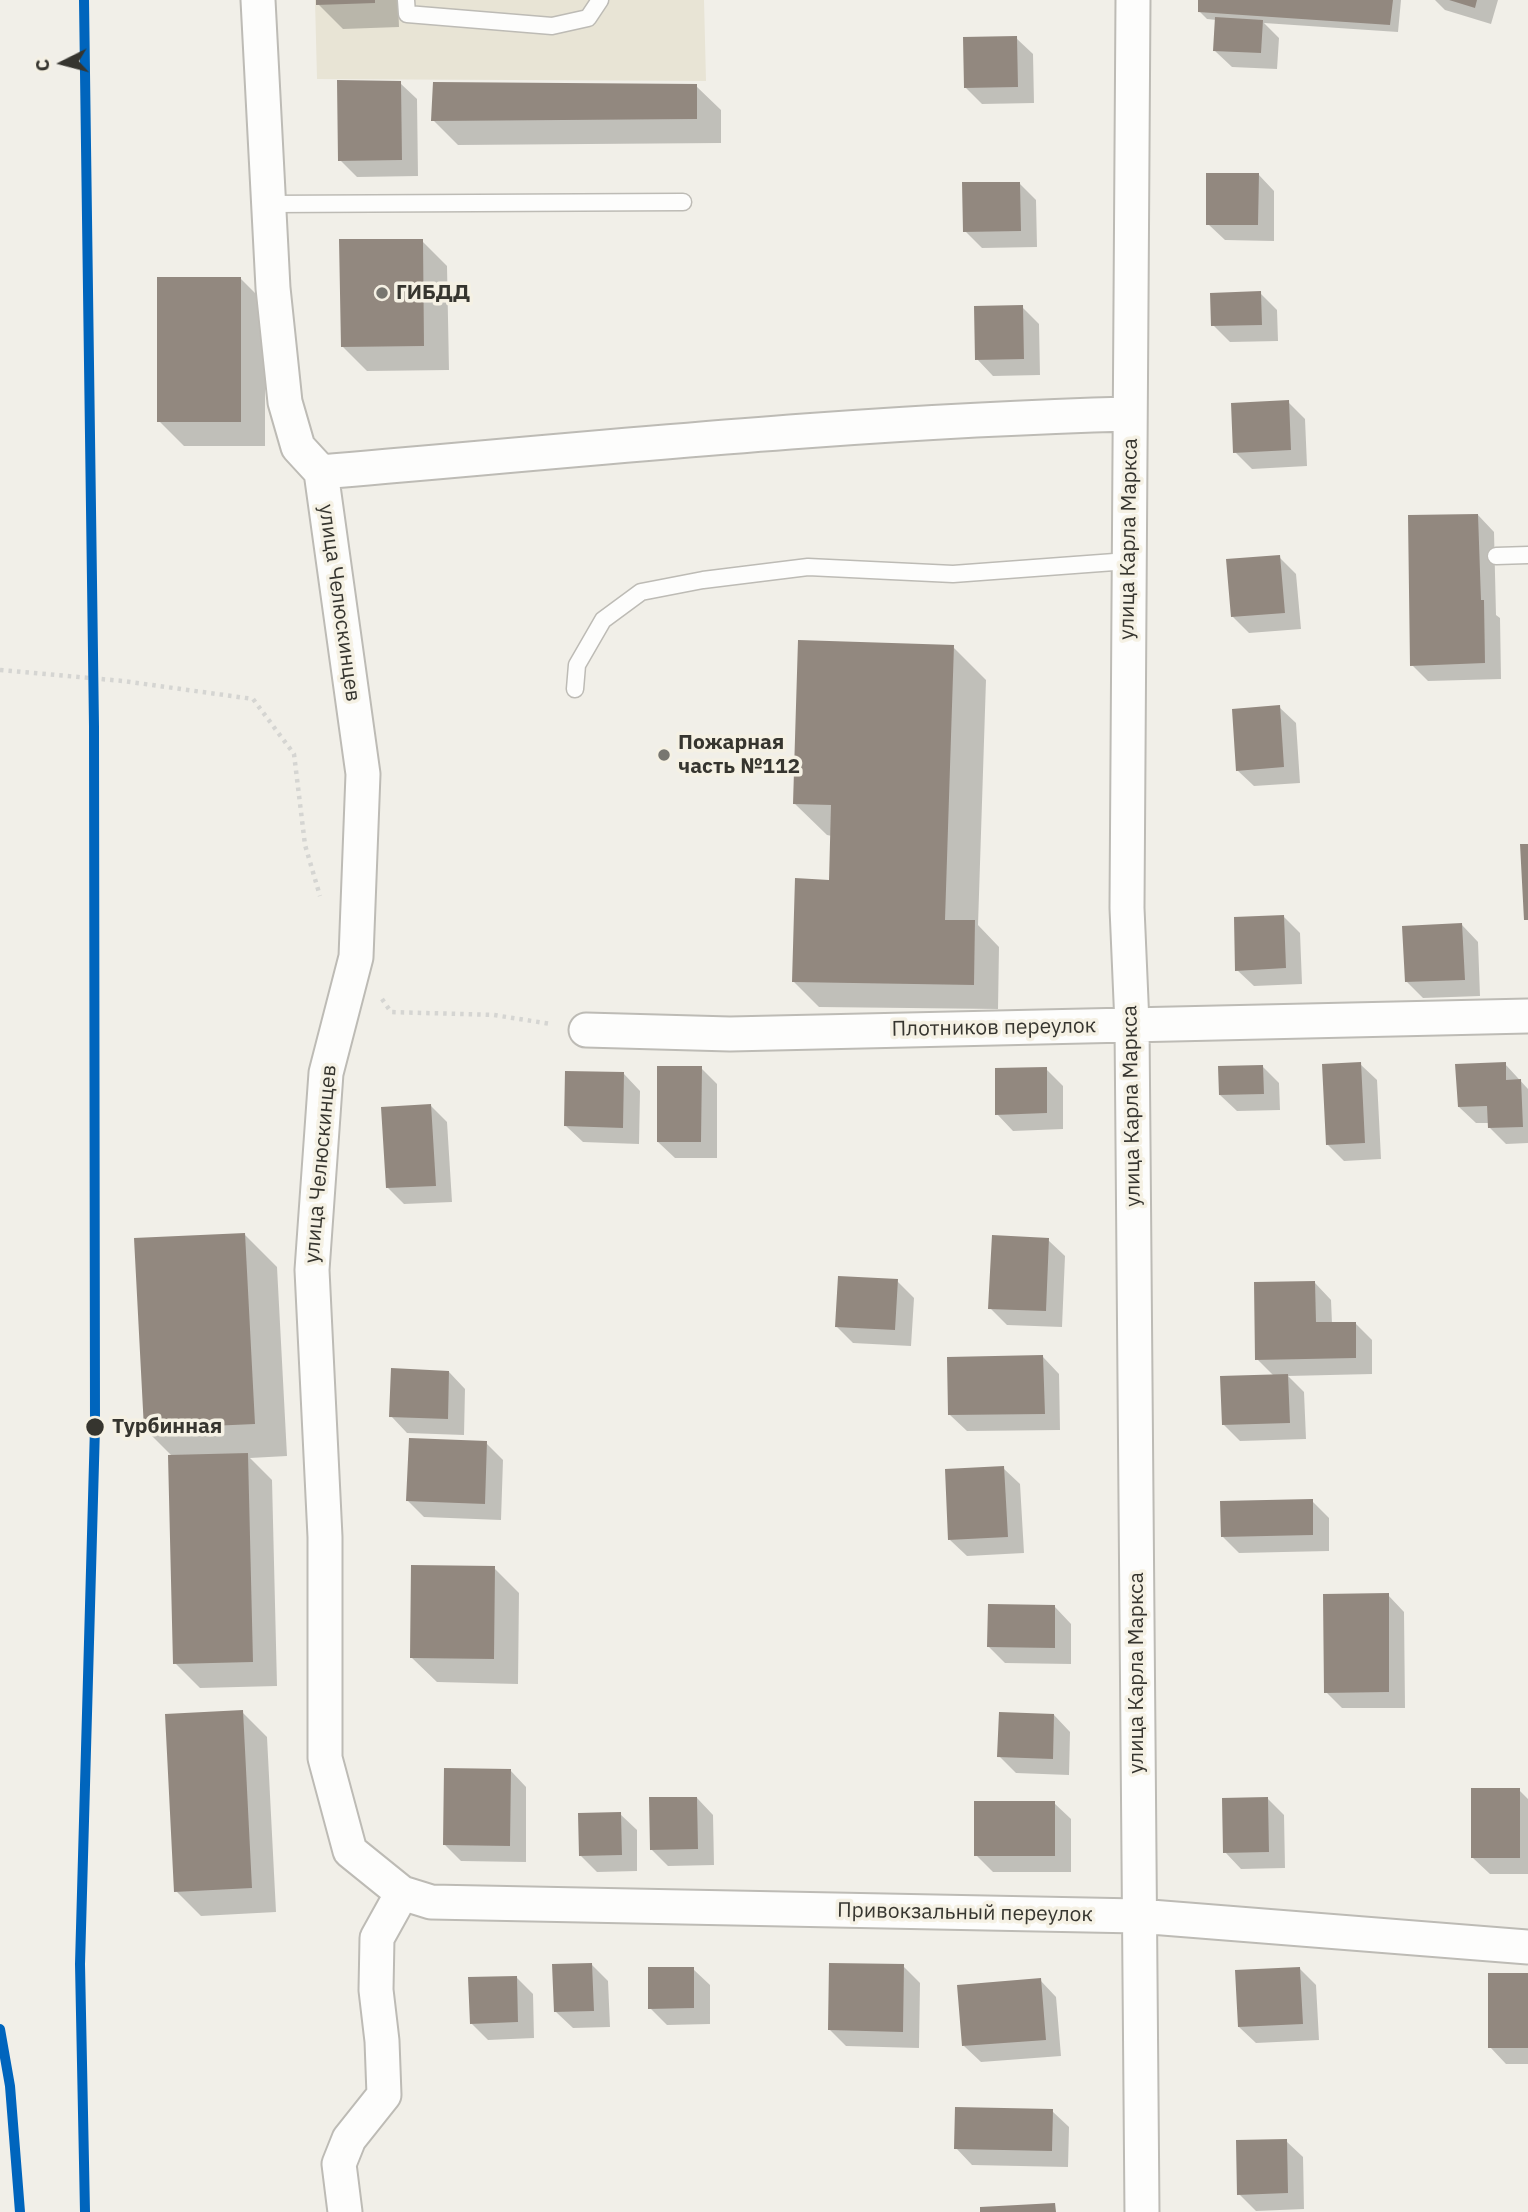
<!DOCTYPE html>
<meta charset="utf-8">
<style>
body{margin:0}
#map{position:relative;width:1528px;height:2212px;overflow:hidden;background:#f1efe8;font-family:"IBM Plex Sans",sans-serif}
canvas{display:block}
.north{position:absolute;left:28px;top:28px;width:70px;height:70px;-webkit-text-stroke:5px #f5f1e4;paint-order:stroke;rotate:264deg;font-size:19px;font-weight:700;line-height:28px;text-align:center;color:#36352f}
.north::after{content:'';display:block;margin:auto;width:24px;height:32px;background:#36352f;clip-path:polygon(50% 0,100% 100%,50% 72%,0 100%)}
</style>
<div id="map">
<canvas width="1528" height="2212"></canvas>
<div class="north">С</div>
</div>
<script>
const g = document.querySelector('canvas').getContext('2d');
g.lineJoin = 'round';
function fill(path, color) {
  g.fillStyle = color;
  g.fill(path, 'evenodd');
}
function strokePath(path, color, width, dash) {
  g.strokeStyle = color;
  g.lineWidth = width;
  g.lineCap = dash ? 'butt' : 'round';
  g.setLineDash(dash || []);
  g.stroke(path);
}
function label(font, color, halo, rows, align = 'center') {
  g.font = font + ' "IBM Plex Sans",sans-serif';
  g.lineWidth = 7;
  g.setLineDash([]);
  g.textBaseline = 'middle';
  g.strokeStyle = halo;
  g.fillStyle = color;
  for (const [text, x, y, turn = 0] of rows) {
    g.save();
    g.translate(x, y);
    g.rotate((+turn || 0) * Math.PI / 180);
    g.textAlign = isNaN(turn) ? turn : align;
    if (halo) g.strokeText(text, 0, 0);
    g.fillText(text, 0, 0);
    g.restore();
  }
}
fill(new Path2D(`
 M315 0H704L706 81 317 79Z`), '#e8e4d5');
fill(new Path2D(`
 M318 0H398L399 27 343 29 318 4Z
 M1200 0H1401L1398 32 1264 23 1279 38 1277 69 1232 67 1215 51 1217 20 1207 19 1199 11Z
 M1435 0H1498L1491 24 1445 10Z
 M1016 38 1033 54 1034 103 982 104 965 87Z
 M400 83 417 99 418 176 357 177 340 160Z
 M696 86 721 110V143L458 145 433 120Z
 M1258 174 1274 191V241L1225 240 1208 224Z
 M1019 183 1036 200 1037 247 982 248 965 231Z
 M422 241 447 266 449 370 367 371 342 346Z
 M240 278 265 303V446H184L159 421Z
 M1260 293 1277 310 1278 341 1230 342 1213 325Z
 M1022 307 1039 324 1040 375 993 376 977 359Z
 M1288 402 1305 419 1307 466 1252 469 1235 452Z
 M1478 515 1494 532 1496 615 1500 618 1501 679 1428 681 1412 665Z
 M1279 557 1296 574 1301 629 1249 633 1232 616Z
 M953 647 986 680 978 925 999 947 998 1009 819 1007 794 982 831 881 832 836 827 835 794 803Z
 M1279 707 1296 723 1300 783 1254 786 1237 770Z
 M1284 917 1300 933 1302 984 1254 986 1237 970Z
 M1462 925 1478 942 1480 996 1423 998 1406 981Z
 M1360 1064 1377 1080 1381 1159 1344 1161 1328 1145Z
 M1505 1064 1528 1089V1143L1506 1144 1489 1127V1123H1476L1459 1107Z
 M1262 1066 1279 1083 1280 1110 1237 1111 1220 1095Z
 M701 1068 717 1084V1158H675L658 1142Z
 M1046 1069 1063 1086V1129L1013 1131 997 1114Z
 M624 1074 640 1091 639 1144 583 1142 566 1126Z
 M431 1106 447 1122 452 1202 404 1204 388 1188Z
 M245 1235 277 1267 287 1456 250 1458 272 1480 277 1686 200 1688 175 1663 173 1457 145 1429Z
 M1048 1240 1065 1256 1062 1327 1007 1325 990 1308Z
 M897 1281 914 1298 911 1346 853 1343 836 1326Z
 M1315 1283 1331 1300 1332 1324 1355 1323 1372 1340V1374L1288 1376 1304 1392 1306 1439 1240 1441 1223 1424 1274 1376 1257 1359Z
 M1043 1357 1059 1374 1060 1430 967 1431 950 1415Z
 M449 1372 465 1389 464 1435 407 1433 391 1416Z
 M486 1443 503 1460 501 1520 424 1517 408 1501Z
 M1003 1468 1020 1484 1024 1553 967 1556 950 1540Z
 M1312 1501 1329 1518V1551L1239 1553 1223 1537Z
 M494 1568 519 1593 518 1684 437 1682 412 1658Z
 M1388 1595 1404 1612 1405 1708H1342L1326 1692Z
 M1055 1607 1071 1624V1664L1005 1663 989 1647Z
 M242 1712 267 1737 276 1912 201 1916 176 1891Z
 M1054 1715 1070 1732 1069 1775 1016 1773 999 1756Z
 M510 1770 526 1787V1862L461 1861 444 1844Z
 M1519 1790 1528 1799V1874H1490L1473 1858Z
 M697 1798 713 1815 714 1865 668 1866 651 1849Z
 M1268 1799 1284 1815 1285 1868 1241 1869 1225 1852Z
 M1054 1803 1071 1819V1872H993L976 1855Z
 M620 1814 637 1830V1871L597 1872 581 1856Z
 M591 1964 608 1981 610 2027 573 2028 556 2012Z
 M903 1966 920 1983 919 2048 846 2046 830 2030Z
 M693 1969 710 1985V2024L667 2025 650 2008Z
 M1300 1969 1316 1985 1319 2040 1256 2043 1239 2027Z
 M1528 1975V2064H1506L1490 2047Z
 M516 1977 533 1994 534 2038 488 2040 471 2023Z
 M1040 1980 1056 1997 1061 2056 981 2062 964 2046Z
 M1052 2111 1069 2127 1068 2167 972 2165 956 2148Z
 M1286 2141 1303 2157 1304 2209 1256 2211 1239 2194Z`), '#0003');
fill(new Path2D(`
 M316 0H375V3L316 5Z
 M1198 0H1393L1390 25 1198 12Z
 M1449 0H1477L1475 8Z
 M1215 17 1263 20 1261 53 1213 51Z
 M1017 36 1018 87 964 88 963 37Z
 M337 80 401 81 402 160 338 161Z
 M433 82 697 84V119L431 121Z
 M1206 173H1259L1258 225H1206Z
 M962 182H1020L1021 231 963 232Z
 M339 239H423L424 346 341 347Z
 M157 277H241V422H157Z
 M1261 291 1262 325 1211 326 1210 293Z
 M1023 305 1024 359 975 360 974 306Z
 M1289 400 1291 450 1233 453 1231 403Z
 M1478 514 1481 600H1484L1485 663 1410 666 1408 515Z
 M1280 555 1285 613 1231 617 1226 559Z
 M798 640 954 645 945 920H975L974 985 792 982 795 878 829 880 831 805 793 804Z
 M1280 705 1284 767 1236 771 1232 709Z
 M1520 844H1528V920H1524Z
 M1284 915 1286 968 1235 971 1234 917Z
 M1462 923 1465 980 1405 982 1402 926Z
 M1361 1062 1365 1143 1326 1145 1322 1064Z
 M1506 1062V1080L1521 1079 1523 1127 1488 1128 1487 1106 1458 1107 1455 1064Z
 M1263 1065 1264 1094 1219 1095 1218 1066Z
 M657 1066H702L701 1142H657Z
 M1047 1067V1113L995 1115V1068Z
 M565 1071 624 1072 623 1128 564 1126Z
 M431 1104 436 1186 386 1188 381 1107Z
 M245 1233 255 1424 144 1429 134 1238Z
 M992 1235 1049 1238 1046 1311 988 1309Z
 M838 1276 898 1279 895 1330 835 1327Z
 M1315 1281 1316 1322H1356V1358L1255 1360 1254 1282Z
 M1043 1355 1045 1414 948 1415 947 1357Z
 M391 1368 449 1371 448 1419 389 1417Z
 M1288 1374 1290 1423 1222 1425 1220 1376Z
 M409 1438 487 1441 485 1504 406 1501Z
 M248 1453 253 1662 173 1664 168 1455Z
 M1004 1466 1008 1537 948 1540 945 1469Z
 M1313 1499V1535L1221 1537 1220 1501Z
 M411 1565 495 1566 494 1659 410 1658Z
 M1389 1593V1692L1324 1693 1323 1594Z
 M988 1604 1055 1605V1648L987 1647Z
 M243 1710 252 1888 174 1892 165 1714Z
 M999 1712 1054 1714 1053 1759 997 1757Z
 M444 1768 511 1769 510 1846 443 1845Z
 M1471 1788H1520V1858H1471Z
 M649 1797H697L698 1849 650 1850Z
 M1268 1797 1269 1852 1223 1853 1222 1798Z
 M974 1801H1055V1856H974Z
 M621 1812 622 1855 579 1856 578 1813Z
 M592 1963 594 2011 554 2012 552 1964Z
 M829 1963 904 1964 903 2032 828 2030Z
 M648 1967H694V2008L648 2009Z
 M1300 1967 1303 2024 1238 2027 1235 1970Z
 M1488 1973H1528V2048H1488Z
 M517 1976 518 2022 470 2024 468 1977Z
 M1041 1978 1046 2040 962 2046 957 1985Z
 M955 2107 1053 2109 1052 2151 954 2149Z
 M1287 2139 1288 2193 1237 2195 1236 2140Z
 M1055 2203 1056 2212H980V2207Z`), '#92887f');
const service = new Path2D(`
 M406 0 407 14 552 26 588 18 600 0
 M269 204 683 202
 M1496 556 1528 555
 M575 689 577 665 603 620 641 592 703 580 808 567 953 574 1128 561`);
const minor = new Path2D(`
 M258 0 273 288 285 402 298 447 321 472 363 774 356 957 326 1073 312 1270 325 1537V1758L350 1851 402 1893 431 1902 1138 1916 1528 1947
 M1133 0 1127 908 1132 1024 1142 2212
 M321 472C591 449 860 421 1130 414
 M586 1030 730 1034 1528 1016
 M345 2212 339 2164 349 2139 384 2095 382 2041 376 1990 377 1938 402 1893`);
strokePath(service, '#bdbbb5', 19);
strokePath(minor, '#bdbbb5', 37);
strokePath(new Path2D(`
 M0 670 123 681 253 699 294 754 305 845 320 896
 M382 999 391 1012 494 1015 551 1024`), '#d5d5d2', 4.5, [3.5, 5]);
strokePath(service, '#fdfdfc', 16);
strokePath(minor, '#fdfdfc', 33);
strokePath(new Path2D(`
 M84 0 94 726 95 1427 80 1964 85 2212
 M0 2029 10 2086 20 2212`), '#0065bd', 10);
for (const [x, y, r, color] of [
 [382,293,7,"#777670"],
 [664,755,7,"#777670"],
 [95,1427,10,"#36352f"]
]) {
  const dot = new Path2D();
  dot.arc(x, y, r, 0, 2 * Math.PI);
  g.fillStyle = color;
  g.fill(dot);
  strokePath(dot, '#f5f1e4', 2.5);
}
label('bold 21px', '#36352f', '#f5f1e4', [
 ["ГИБДД",396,293],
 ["Пожарная",678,743],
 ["часть №112",678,767]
], 'left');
label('21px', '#36352f', '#f5f1e4', [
 ["улица Карла Маркса",1129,539,-89],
 ["улица Челюскинцев",339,603,82],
 ["Плотников переулок",994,1028,-1],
 ["улица Карла Маркса",1132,1106,-91],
 ["улица Челюскинцев",321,1164,-85],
 ["улица Карла Маркса",1137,1673,-90],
 ["Привокзальный переулок",965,1913,1]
]);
label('bold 21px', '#36352f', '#f5f1e4', [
 ["Турбинная",112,1427]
], 'left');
</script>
